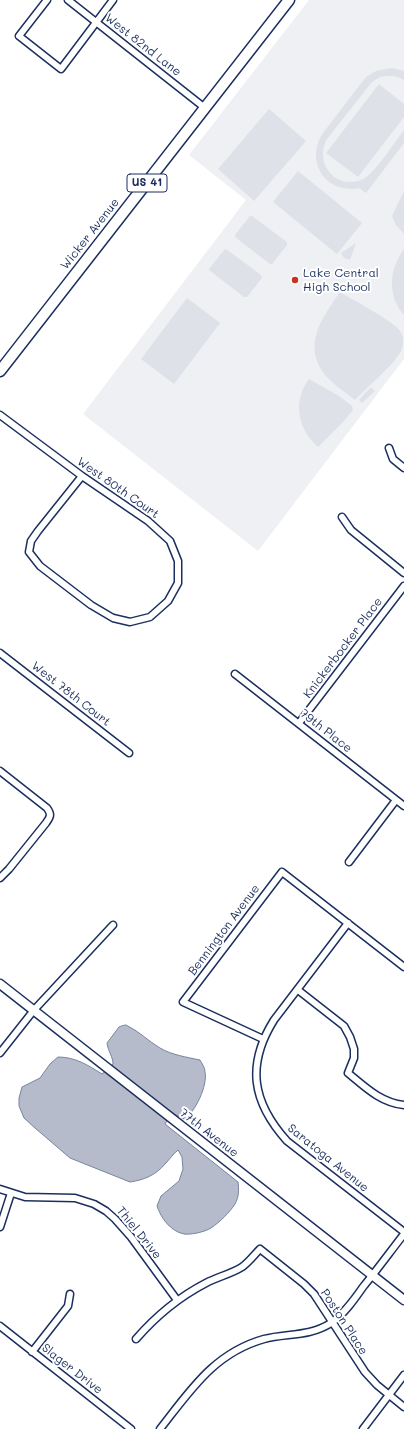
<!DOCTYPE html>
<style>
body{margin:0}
canvas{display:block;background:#fff}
</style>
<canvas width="404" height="1429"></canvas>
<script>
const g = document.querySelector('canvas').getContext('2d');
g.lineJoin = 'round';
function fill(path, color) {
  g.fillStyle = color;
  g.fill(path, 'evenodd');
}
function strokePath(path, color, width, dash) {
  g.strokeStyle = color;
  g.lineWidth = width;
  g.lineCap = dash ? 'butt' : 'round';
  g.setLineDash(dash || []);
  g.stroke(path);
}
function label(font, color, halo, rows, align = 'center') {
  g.font = font + ' Mali,sans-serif';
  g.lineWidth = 4;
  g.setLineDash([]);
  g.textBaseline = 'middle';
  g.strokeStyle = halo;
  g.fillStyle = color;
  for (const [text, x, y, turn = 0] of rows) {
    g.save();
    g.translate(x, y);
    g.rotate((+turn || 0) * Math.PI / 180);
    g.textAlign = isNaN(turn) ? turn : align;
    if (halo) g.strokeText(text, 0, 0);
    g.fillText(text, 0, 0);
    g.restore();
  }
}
fill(new Path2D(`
 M309 0H404V359L258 551 83 414 246 200 189 155Z`), '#eff0f4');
fill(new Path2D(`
 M392 68 404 71V80C393 74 382 74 372 82L327 139C313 164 338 193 365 178 376 171 395 142 404 130V143L366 193 359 188C326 195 304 161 323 133L366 77 376 71Z
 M379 84 404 104V117L358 177 326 153Z
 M269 109 306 141 254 201 218 169Z
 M298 171 362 223 337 254 273 202Z
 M404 191V234L396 225 392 216Z
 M250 216H252L287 242V245L272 264H270L235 237V235Z
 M356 243 350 260 344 258 341 253Z
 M225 249H226L261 275 262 278 247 297H244L209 270V269Z
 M404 249V315C387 295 389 270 404 249Z
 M340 292C353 300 392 320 400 331 404 336 404 344 401 351 394 365 367 387 355 400 345 392 334 385 326 376 301 346 322 318 340 292Z
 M187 298 220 323 174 384 141 359Z
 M309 379 339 396 352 406 353 410 342 423 318 447C298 429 292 401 309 379Z
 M371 387 375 391 362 403 359 400Z`), '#dee1e7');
const water = new Path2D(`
 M126 1025C139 1031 148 1041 160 1048 172 1055 186 1057 200 1060 202 1064 205 1067 205 1072 208 1085 195 1113 184 1119L172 1113 165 1124 238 1182C239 1190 239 1197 235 1204 230 1212 220 1222 211 1228 205 1232 190 1235 184 1234 170 1231 161 1218 157 1206L161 1196 179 1181 183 1169 182 1157 178 1150C173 1154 170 1159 165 1164 156 1175 144 1180 130 1182L70 1158 35 1128 24 1118 19 1106V1098L22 1087 40 1078 50 1064 58 1057C75 1057 88 1065 102 1074L113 1064C113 1057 108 1051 107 1043L119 1027Z`);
fill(water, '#b5bbca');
strokePath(water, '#77839f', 1);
const minor = new Path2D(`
 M47 0 19 36 61 69 113 0
 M68 0 205 108
 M0 415 82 476 148 521 170 541 178 561V583L168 601 150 617 130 622 113 618 91 605 40 566 29 552 31 541 38 531 82 476
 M389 448 393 459 404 468
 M342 517 351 530 404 573
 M0 653 129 753
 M235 674 404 806
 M299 723 404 586
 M0 771 47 808C52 815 50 817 46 823L9 869 0 878
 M349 862 396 800
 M348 923 274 1020C246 1065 252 1102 287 1141L404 1232
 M298 990 344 1026 350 1037 354 1049V1058L348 1073C365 1087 381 1103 404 1105
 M263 1039 183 1002 282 872 404 967
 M0 1053 34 1010 113 925
 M0 1189 25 1197 75 1198 94 1204 106 1211 115 1219 131 1237 177 1300
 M0 1227 11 1193
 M0 1326 131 1429
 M136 1339C156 1316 179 1297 206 1283 217 1277 231 1274 242 1267 249 1262 254 1255 260 1249L304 1284 314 1294 365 1372 377 1385 404 1407
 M32 1352 68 1306 70 1294
 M160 1429C190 1391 214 1353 264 1339 287 1333 309 1337 331 1323 344 1314 354 1300 363 1287 377 1270 390 1252 404 1234
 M363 1429 404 1375`);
const tertiary = new Path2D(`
 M0 984 404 1300`);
const trunk = new Path2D(`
 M0 371 289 0`);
strokePath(minor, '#1b2f5e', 9);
strokePath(tertiary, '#1b2f5e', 11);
strokePath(trunk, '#1b2f5e', 13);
strokePath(minor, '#fff', 6);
strokePath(tertiary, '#fff', 8);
strokePath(trunk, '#fff', 10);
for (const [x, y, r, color] of [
 [295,280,4,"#c8321e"]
]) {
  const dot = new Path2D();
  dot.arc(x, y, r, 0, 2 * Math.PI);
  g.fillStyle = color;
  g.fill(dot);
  strokePath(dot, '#fff', 1.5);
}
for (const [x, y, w] of [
 [147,183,40]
]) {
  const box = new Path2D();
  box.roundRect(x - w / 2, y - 9, w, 18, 3);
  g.fillStyle = '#fff';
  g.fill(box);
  strokePath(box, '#1b2f5e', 1);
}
label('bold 11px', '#1b2f5e', null, [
 ["US 41",147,183]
]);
label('12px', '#1b2f5e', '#fff', [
 ["West 82nd Lane",143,45,38],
 ["Wicker Avenue",90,234,-52],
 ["West 80th Court",118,488,35],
 ["Knickerbocker Place",343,648,-53],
 ["West 78th Court",71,694,38],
 ["79th Place",326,731,38],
 ["Bennington Avenue",224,930,-53],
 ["77th Avenue",209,1133,38],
 ["Saratoga Avenue",328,1158,39],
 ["Thiel Drive",139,1233,51],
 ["Poston Place",344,1322,57],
 ["Slager Drive",72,1369,38]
]);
label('12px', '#1b2f5e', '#fff', [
 ["Lake Central",303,273],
 ["High School",303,287]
], 'left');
</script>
